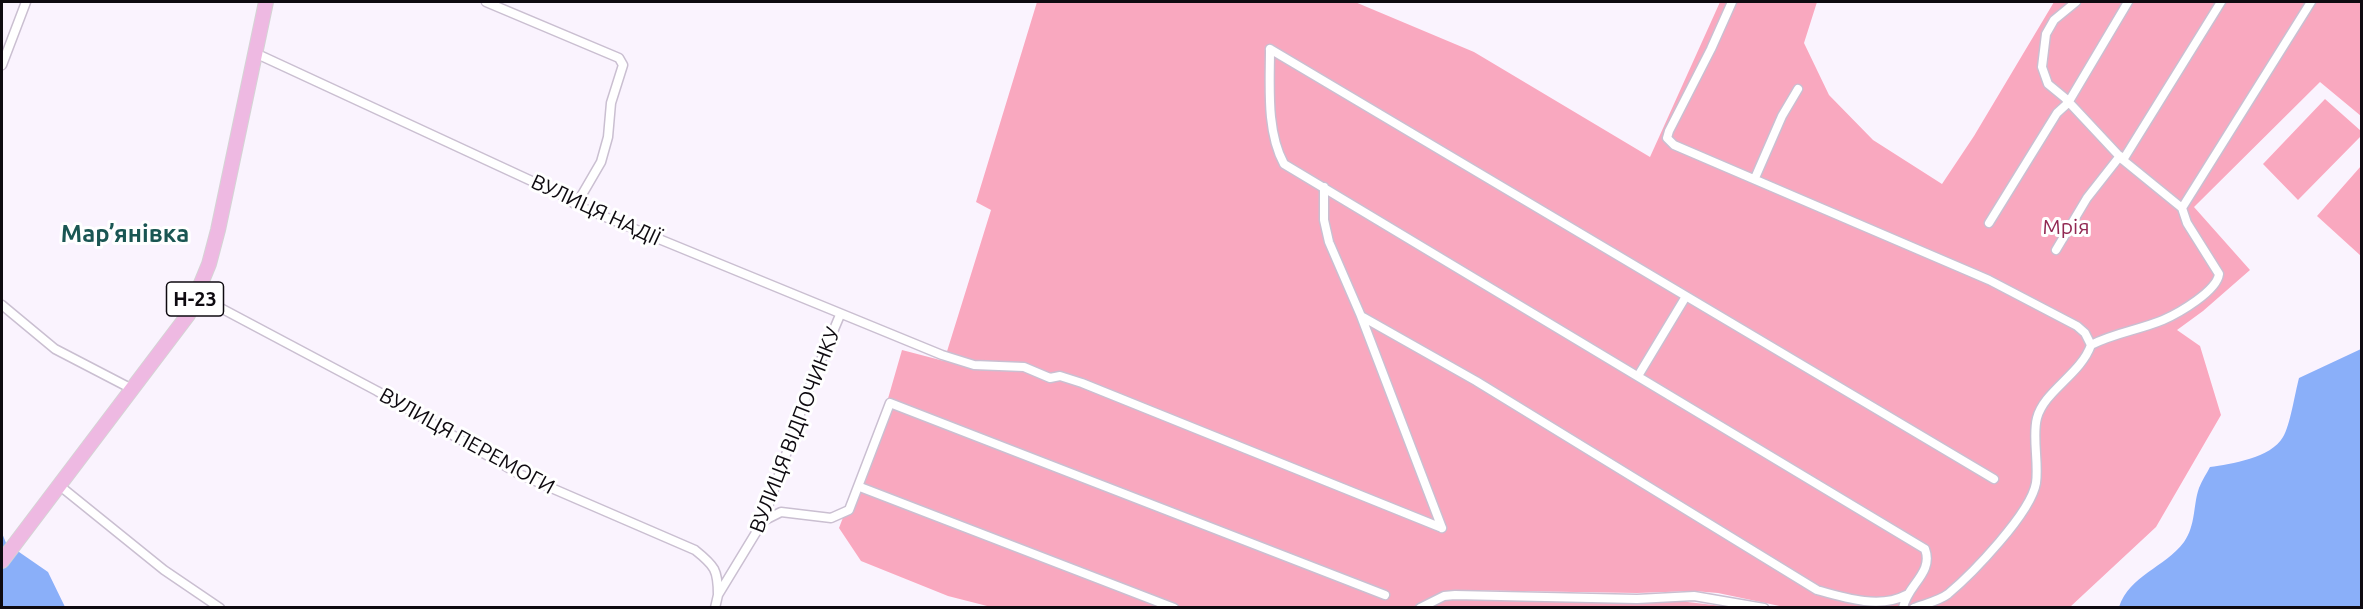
<!DOCTYPE html>
<meta charset="utf-8">
<style>
body{margin:0}
#map{position:relative;width:2363px;height:609px;overflow:hidden;background:#faf3fe;font-family:Ubuntu,sans-serif}
canvas{display:block}
.frame{position:absolute;inset:0;border:3px solid #0e0a10;pointer-events:none}
</style>
<div id="map">
<canvas width="2363" height="609"></canvas>
<div class="frame"></div>
</div>
<script>
const g = document.querySelector('canvas').getContext('2d');
g.lineJoin = 'round';
function fill(path, color) {
  g.fillStyle = color;
  g.fill(path, 'evenodd');
}
function strokePath(path, color, width, dash) {
  g.strokeStyle = color;
  g.lineWidth = width;
  g.lineCap = dash ? 'butt' : 'round';
  g.setLineDash(dash || []);
  g.stroke(path);
}
function label(font, color, halo, rows, align = 'center') {
  g.font = font + ' Ubuntu,sans-serif';
  g.lineWidth = 6;
  g.setLineDash([]);
  g.textBaseline = 'middle';
  g.strokeStyle = halo;
  g.fillStyle = color;
  for (const [text, x, y, turn = 0] of rows) {
    g.save();
    g.translate(x, y);
    g.rotate((+turn || 0) * Math.PI / 180);
    g.textAlign = isNaN(turn) ? turn : align;
    if (halo) g.strokeText(text, 0, 0);
    g.fillText(text, 0, 0);
    g.restore();
  }
}
fill(new Path2D(`
 M1037 2H1355L1474 52 1650 157 1720 2H1817L1804 43 1829 95 1873 140 1942 184 1974 136 2054 2H2361V116L2320 82 2194 207 2250 270 2203 311 2177 330 2200 346 2221 415 2156 527 2070 607 1789 608 1718 593 1694 591 1637 593 1452 590 1427 599 1413 608 991 607 948 596 861 561 839 528 887 402 902 350 944 361 991 210 976 202Z
 M2325 99 2361 131V136L2298 200 2263 164Z
 M2361 166V256L2317 216Z
 M1456 599 1679 601 1739 608H1428L1443 600Z`), '#f9a8bf');
fill(new Path2D(`
 M2361 349V607H2119C2130 575 2164 568 2184 542 2196 525 2193 505 2199 488 2202 480 2207 473 2210 467 2231 464 2271 458 2283 437 2290 426 2295 393 2299 378Z
 M2 533 6 543 48 572 65 607H2Z`), '#8aaff9');
const street = new Path2D(`
 M486 2 619 58 623 65 611 103 608 137 601 162 576 205
 M1732 2 1711 49 1669 131 1667 138 1674 145 1989 280 2077 326 2085 333 2091 345
 M1270 49C1270 86 1266 131 1284 164L1925 549C1934 573 1907 585 1903 608
 M1270 49 1994 479
 M255 53 564 196 576 205 942 355 974 365 1024 367 1050 378 1060 376 1082 383 1442 528
 M2 65 26 2
 M2123 160 2221 2
 M1755 178 1782 116 1798 89
 M1324 187V220L1329 242 1361 316 1476 381 1817 590C1845 598 1880 609 1906 595
 M2182 208 2311 2
 M1989 223 2057 113 2068 103 2128 2
 M2056 250 2087 198 2120 156
 M198 292 215 305 377 391 519 474 695 550C715 566 718 570 718 595
 M2 305 55 349 132 389
 M1361 316 1442 528
 M1638 376 1685 298
 M60 486 164 570 220 608
 M860 487 1174 608
 M763 521 781 512 831 518 849 510 890 403 1385 595
 M715 608 718 595 763 521 808 391 840 315
 M1420 608 1444 596 1455 595 1637 599 1694 596 1764 608
 M1914 608C1924 604 1939 601 1948 594 1972 574 2031 513 2036 483 2039 463 2032 436 2037 418 2044 391 2081 374 2091 345 2114 333 2139 330 2163 320 2179 313 2217 291 2219 274L2187 223 2182 208 2123 160 2065 98 2048 84 2042 67 2046 34 2054 20 2076 2`);
const primary = new Path2D(`
 M2 561 188 315 209 264 218 230 266 2`);
strokePath(street, '#cabfd1', 11);
strokePath(primary, '#d4d3d4', 16);
strokePath(street, '#fff', 8);
strokePath(primary, '#eeb9e2', 14);
for (const [x, y, w] of [
 [195,299,57]
]) {
  const box = new Path2D();
  box.roundRect(x - w / 2, y - 17, w, 34, 4.5);
  g.fillStyle = '#fff';
  g.fill(box);
  strokePath(box, '#0e0a10', 1.5);
}
label('bold 20px', '#0e0a10', null, [
 ["Н-23",195,299]
]);
label('21px', '#0e0a10', '#fff', [
 ["ВУЛИЦЯ НАДІЇ",596,210,25],
 ["ВУЛИЦЯ ВІДПОЧИНКУ",795,430,-69],
 ["ВУЛИЦЯ ПЕРЕМОГИ",467,441,29]
]);
label('21px', '#922953', '#fff', [
 ["Мрія",2066,227]
]);
label('bold 24px', '#1a5653', '#fff', [
 ["Мар’янівка",125,234]
]);
</script>
